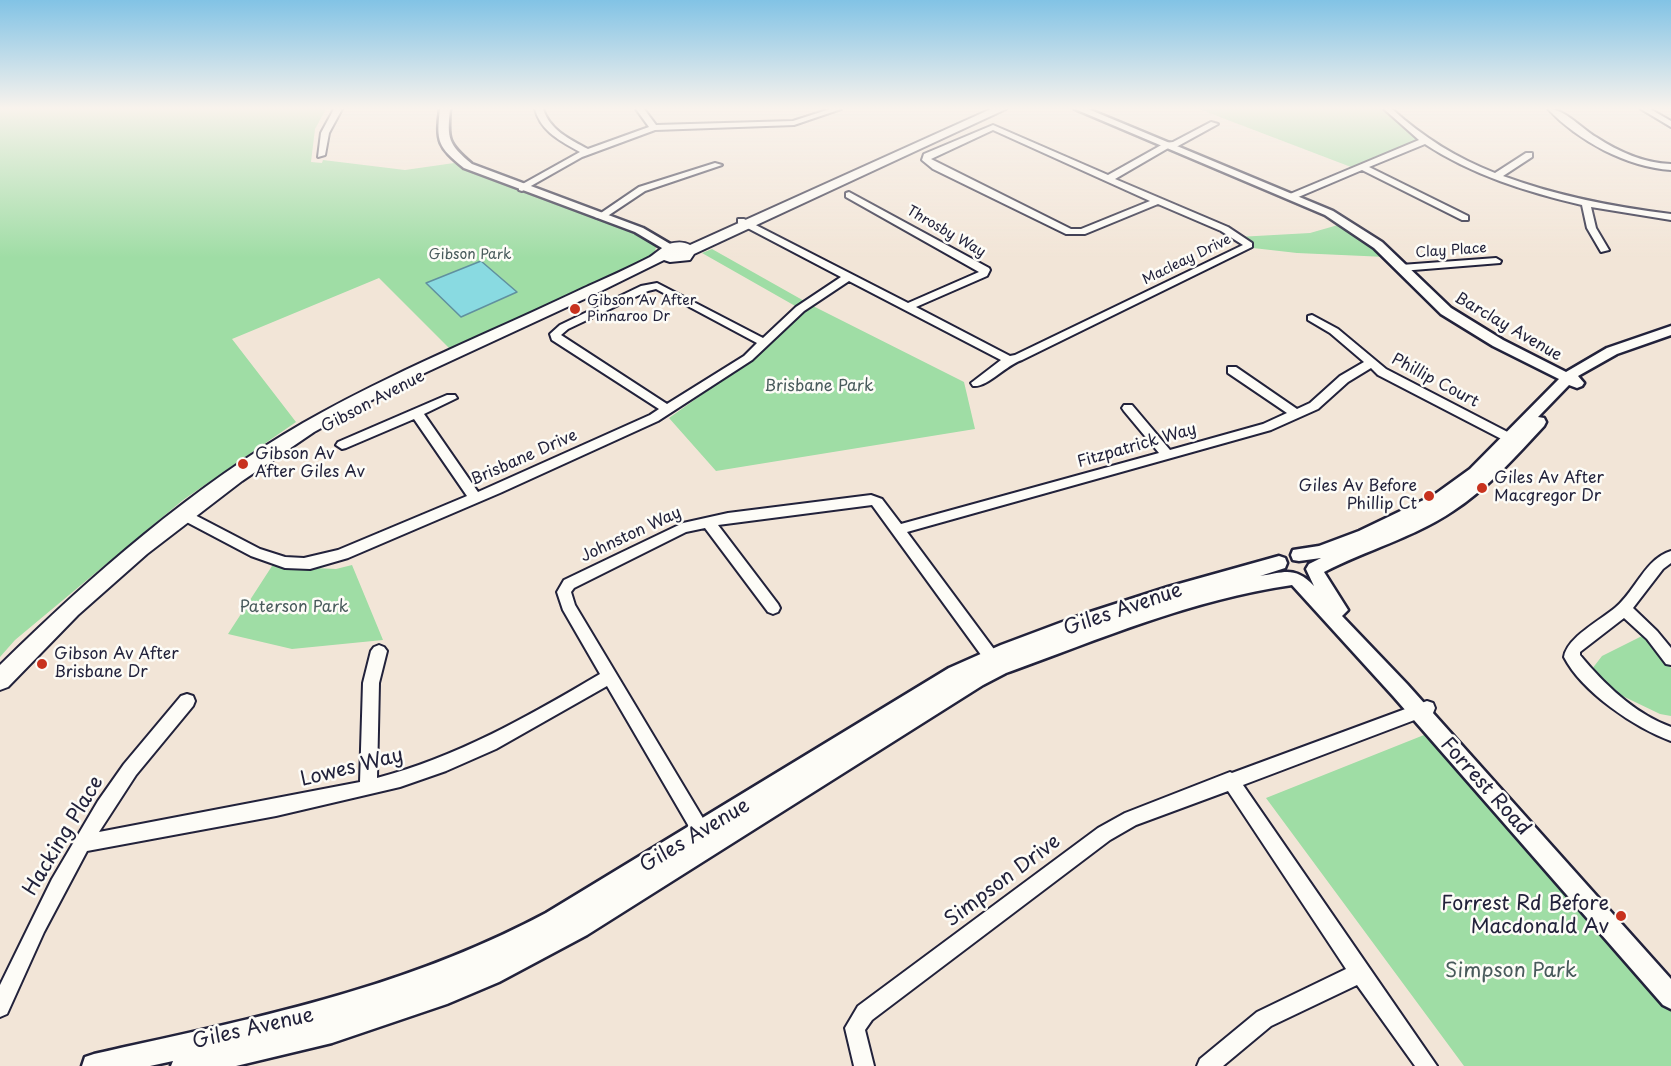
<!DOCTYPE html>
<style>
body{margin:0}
canvas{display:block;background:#f2e5d7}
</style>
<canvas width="1671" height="1066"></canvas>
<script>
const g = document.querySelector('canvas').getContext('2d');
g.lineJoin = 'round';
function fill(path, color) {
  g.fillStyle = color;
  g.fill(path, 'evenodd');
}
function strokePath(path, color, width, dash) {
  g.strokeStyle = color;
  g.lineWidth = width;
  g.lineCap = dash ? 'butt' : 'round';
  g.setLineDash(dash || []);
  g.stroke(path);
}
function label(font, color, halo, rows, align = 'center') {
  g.font = font + ' "Playpen Sans",sans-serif';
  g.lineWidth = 5;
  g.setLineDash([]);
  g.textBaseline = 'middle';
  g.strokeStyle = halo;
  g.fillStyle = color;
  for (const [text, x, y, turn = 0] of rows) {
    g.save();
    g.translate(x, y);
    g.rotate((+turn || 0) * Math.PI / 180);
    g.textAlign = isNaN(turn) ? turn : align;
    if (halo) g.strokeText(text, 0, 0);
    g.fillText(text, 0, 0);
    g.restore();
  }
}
fill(new Path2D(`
 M0 109H326L315 129 311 162 322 163 323 160 405 170 454 163 618 225 657 244 654 254 454 353 379 278 232 339 296 422 183 500 15 640 0 657Z
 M1199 109H1389L1395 117 1424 141 1351 167Z
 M1345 223 1386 257 1297 253 1253 248 1238 237 1310 233Z
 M712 249 806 302 797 307 702 253Z
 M813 306 964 382 975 429 716 471 669 418 749 361 785 322Z
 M352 565 383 640 292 649 228 634 272 566 336 569Z
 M1642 636 1671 668V716L1660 714 1585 678 1602 656Z
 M1429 733 1671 1007V1066H1464L1266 798Z`), '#9fdda5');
const water = new Path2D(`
 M481 261 517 292 461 317 426 283Z`);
fill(water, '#89dae1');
strokePath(water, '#60909f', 1.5);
const minor = new Path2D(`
 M334 109H342L329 133 325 155 318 157 321 133Z
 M535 109H543C550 130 569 139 588 149L649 127 636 109H644L656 125 793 121 830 109H841L794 125 655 130 582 157 522 191 519 190V186L580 152C561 141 541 132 535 109Z
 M1384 109H1392C1423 137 1456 158 1495 173L1526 153H1532V157L1503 176C1557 196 1614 207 1671 214V220L1591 207 1596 228 1609 250 1601 252 1587 228 1582 205C1527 192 1472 175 1425 144L1369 167 1468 216V220H1462L1362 170 1296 198H1290V194L1419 140Z
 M1548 109C1564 108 1582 129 1596 137 1619 152 1643 163 1671 164V170C1627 167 1578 141 1548 109Z
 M1641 109H1650L1671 121V127Z
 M1211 122 1218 124 1178 146 1170 147 1115 179 1228 227 1252 243V247L1022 360C1006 365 987 388 973 386L971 383 1001 360 849 281 804 311 752 360 658 421 500 493 348 558 310 569 285 568 251 556 179 518 177 515 184 510 189 512 260 549 285 557 304 558 338 550 467 496 414 419 346 448 342 449 336 445 338 442 447 395H455L457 398 424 414 478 492 650 415 659 409 552 340 550 334 560 325 641 286 657 283 763 338 796 307 841 277 738 223V219H744L908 303 979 272 846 197V193L849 192 989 268 990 270 987 276 916 307 1010 356 1015 355 1243 245 1221 231 1158 204 1085 234H1066L933 169 922 160 924 154 993 125 1108 175 1165 143 1173 142ZM993 130 1150 201 1081 229H1071L931 159ZM656 289 757 343 744 356 667 404 561 335 568 329 648 291Z
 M715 163 722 165 645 191 603 219 595 217 639 187Z
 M1496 258 1501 261 1500 263 1401 271 1396 268 1401 265Z
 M1312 315 1338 329 1386 369 1523 440 1525 443 1523 446H1515L1378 375 1371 368 1348 382 1318 409 1271 430 907 532 1002 660 1005 665 1002 670 997 671 992 670 872 505 718 525 778 604 780 608 778 612 773 614 768 612 705 528 686 532 574 588 571 592 575 605 710 830 713 836 710 842 704 844 698 842 607 686 496 749 446 771 400 787 276 816 87 851 44 932 7 1014 0 1017V985L52 879 98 801 124 764 181 696 187 694 193 696 195 701 193 706 136 775 99 832 360 782 363 683 371 651 374 647 379 645 384 647 387 651 379 683 377 778C457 757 529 716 600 674L563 610 557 592 564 580 683 523 728 513 871 495 882 499 901 524 1159 453 1124 411 1122 408 1124 405H1132L1170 450 1263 424 1287 413 1228 373V367H1236L1297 409 1310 403 1340 376 1364 362 1330 333 1308 320V316Z
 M1671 551V563L1663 569 1633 608 1657 631 1671 648V665L1666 664 1647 639 1624 618 1580 652V655C1604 684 1635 714 1671 727V741C1635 728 1582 692 1564 657 1567 637 1601 620 1616 607 1636 590 1645 559 1671 551Z
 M1427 701 1433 703 1435 708 1433 713 1243 785 1437 1066H1415L1357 985 1271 1026 1223 1066H1197L1200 1059 1257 1012 1346 969 1228 791 1136 825 1110 840 872 1020 865 1030 874 1066H854L845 1028 858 1006 1098 828 1125 813 1230 772 1232 773Z`);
const tertiary = new Path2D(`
 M440 109H450C447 139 448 144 472 164L643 228 677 248 675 251H667L635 232 464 168C438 147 436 142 440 109Z
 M1075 109H1088L1333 211 1382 242 1451 308 1503 340 1566 372 1607 348 1671 326V335L1617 354 1578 376 1584 383 1582 386 1577 388 1569 385 1538 417 1544 418 1546 422 1544 426C1516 456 1488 488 1453 511 1413 538 1366 550 1324 572L1348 610 1342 616 1407 684 1671 979V1009L1663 1005 1393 696 1292 585C1193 599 1100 639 1006 673L983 685 587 935 499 982 447 1004 332 1043 236 1066H171L173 1061 150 1066H82L85 1057 94 1054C254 1018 399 991 546 913L949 668 1001 645 1081 615 1168 587 1279 556 1285 558 1287 563 1285 568 1260 576C1285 572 1295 566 1314 586L1306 569 1309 564 1321 558 1299 561 1293 560 1291 555 1293 550 1319 546 1359 531 1434 495 1470 469 1559 379 1493 346 1441 314 1374 248 1325 215Z`);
const secondary = new Path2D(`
 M991 109H1006L694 254 690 260 670 262 664 260 593 295 403 383 314 432 242 481 147 554 78 615 8 687 0 690V665C92 575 191 488 303 423 394 371 490 333 584 288 606 278 629 268 650 257 656 253 662 247 669 244 676 242 683 241 690 245Z`);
strokePath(minor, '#22223b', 4);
strokePath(tertiary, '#22223b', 5);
strokePath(secondary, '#22223b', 4);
fill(minor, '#fdfcf7');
fill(tertiary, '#fdfcf7');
fill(secondary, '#fdfcf7');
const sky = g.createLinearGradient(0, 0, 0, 258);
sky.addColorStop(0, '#82c3e5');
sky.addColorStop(0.42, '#f9f3ed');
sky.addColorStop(1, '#f9f3ed00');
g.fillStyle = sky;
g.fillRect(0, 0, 1671, 258);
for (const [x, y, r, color] of [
 [575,309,6,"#c8321e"],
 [243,464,6,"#c8321e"],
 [1482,488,6,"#c8321e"],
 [1429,496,6,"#c8321e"],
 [42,664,6,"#c8321e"],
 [1621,916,6,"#c8321e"]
]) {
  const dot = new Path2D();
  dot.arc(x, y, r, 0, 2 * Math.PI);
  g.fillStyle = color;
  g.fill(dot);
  strokePath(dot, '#fdfcf7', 2);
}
label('14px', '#22223b', '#fdfcf7', [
 ["Throsby Way",946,232,30],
 ["Clay Place",1451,251,-4],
 ["Macleay Drive",1187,260,-26]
]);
label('14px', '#485a5b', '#fdfcf7', [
 ["Gibson Park",470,255]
]);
label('14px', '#22223b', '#fdfcf7', [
 ["Gibson Av After",587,301],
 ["Pinnaroo Dr",587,317]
], 'left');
label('16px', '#22223b', '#fdfcf7', [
 ["Barclay Avenue",1508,327,30],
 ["Phillip Court",1435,381,28],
 ["Gibson Avenue",373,402,-28],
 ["Fitzpatrick Way",1137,446,-16],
 ["Brisbane Drive",524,458,-24],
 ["Johnston Way",631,535,-25]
]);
label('16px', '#485a5b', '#fdfcf7', [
 ["Brisbane Park",819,387],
 ["Paterson Park",294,608]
]);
label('16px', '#22223b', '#fdfcf7', [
 ["Gibson Av",255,455],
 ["After Giles Av",255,473],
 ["Giles Av After",1494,479],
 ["Macgregor Dr",1494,497],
 ["Giles Av Before",1417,487,"right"],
 ["Phillip Ct",1417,505,"right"],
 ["Gibson Av After",54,655],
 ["Brisbane Dr",54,673]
], 'left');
label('20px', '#22223b', '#fdfcf7', [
 ["Giles Avenue",1123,610,-19],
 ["Lowes Way",352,768,-14],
 ["Forrest Road",1485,787,48],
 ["Hacking Place",64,836,-59],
 ["Giles Avenue",695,836,-31],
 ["Simpson Drive",1003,881,-37],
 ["Giles Avenue",253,1029,-13]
]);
label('20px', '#22223b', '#fdfcf7', [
 ["Forrest Rd Before",1609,904],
 ["Macdonald Av",1609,927]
], 'right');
label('20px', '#485a5b', '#fdfcf7', [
 ["Simpson Park",1511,971]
]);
</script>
